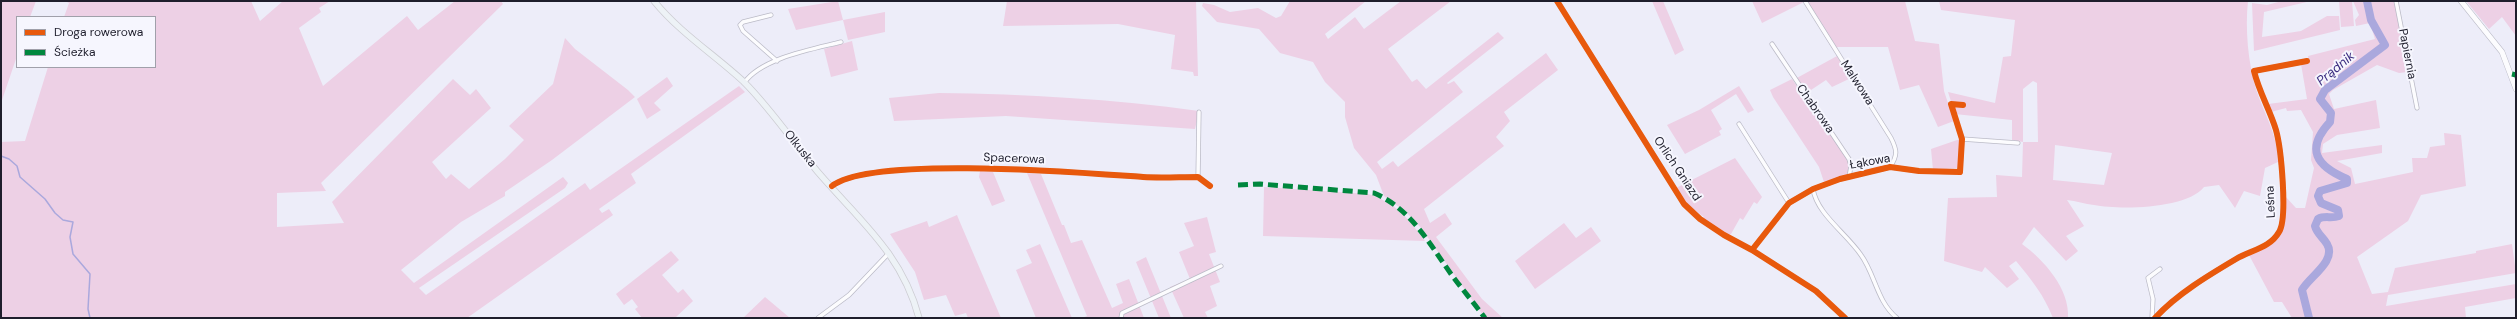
<!DOCTYPE html>
<meta charset="utf-8">
<style>
body{margin:0}
#map{position:relative;width:2517px;height:319px;overflow:hidden;background:#ededf9;font-family:"DM Sans",sans-serif}
canvas{display:block}
.frame{position:absolute;inset:0;border:2px solid #1e1e2c;pointer-events:none}
.legend{position:absolute;left:16px;top:16px;width:140px;height:52px;box-sizing:border-box;background:#f6f6fe;border:1px solid #a0a0aa;margin:0;padding:5px 7px;list-style:none;font-size:12px;color:#1e1e2c}
.legend li{display:flex;align-items:center;gap:8px;height:20px}
.legend b{width:20px;border:1px solid #a0a0aa}
</style>
<div id="map">
<canvas width="2517" height="319"></canvas>
<div class="frame"></div>
<ul class="legend">
<li><b style="height:5px;background:#e8590c"></b>Droga rowerowa</li>
<li><b style="height:5px;background:#00873e"></b>Ścieżka</li>
</ul>
</div>
<script>
const g = document.querySelector('canvas').getContext('2d');
g.lineJoin = 'round';
function fill(path, color) {
  g.fillStyle = color;
  g.fill(path, 'evenodd');
}
function strokePath(path, color, width, dash) {
  g.strokeStyle = color;
  g.lineWidth = width;
  g.lineCap = dash ? 'butt' : 'round';
  g.setLineDash(dash || []);
  g.stroke(path);
}
function label(font, color, halo, rows, align = 'center') {
  g.font = font + ' "DM Sans",sans-serif';
  g.lineWidth = 4;
  g.setLineDash([]);
  g.textBaseline = 'middle';
  g.strokeStyle = halo;
  g.fillStyle = color;
  for (const [text, x, y, turn = 0] of rows) {
    g.save();
    g.translate(x, y);
    g.rotate((+turn || 0) * Math.PI / 180);
    g.textAlign = isNaN(turn) ? turn : align;
    if (halo) g.strokeText(text, 0, 0);
    g.fillText(text, 0, 0);
    g.restore();
  }
}
fill(new Path2D(`
 M4 1H36L30 17H17V56L1 103V2Z
 M65 1H251L260 21 283 1H330L319 8 321 12 299 28 323 86 407 16 418 30 455 1H501L503 4 321 183 326 191 277 193V227L344 223 332 202 453 79 470 95 476 89 491 108 432 162 446 179 451 174 469 189 505 159 524 140 509 126 553 84 565 38 575 49 628 90 635 97 552 160 505 192V196L461 222 401 270 414 283 563 177 568 183 565 188 419 288 426 295 585 183 590 190 739 86 745 92 631 174 636 183 599 209 602 213 609 209 613 215 467 318H1V142L25 141 48 67H155V17H64L69 3Z
 M838 1 843 20 885 12V32L848 40 843 20 796 30 788 9Z
 M1007 1H1196L1198 76H1194L1193 72 1171 69 1175 35 1118 24 1003 26Z
 M1290 1H1366L1325 34 1328 39 1355 17 1364 29 1401 1H1451L1388 49 1412 82 1417 79 1426 89 1498 32 1504 38 1447 83 1448 84 1454 81 1463 92 1377 162 1382 169 1393 161 1398 167 1546 53 1558 70 1504 112 1510 121 1496 137 1504 146 1424 209 1430 223 1445 213 1452 224 1436 237 1482 299 1503 318H1485L1421 228 1407 213 1384 196 1376 175 1354 148 1345 117V102L1325 82 1313 62 1280 53 1259 29 1217 22 1202 6 1203 3 1214 5 1230 12 1258 8 1276 18 1281 16Z
 M1652 1H1663L1684 50 1675 55Z
 M1752 1H1905L1915 41 1939 44 1944 91 1954 121 1938 127 1919 85 1900 90 1888 47H1838L1833 50 1804 2 1762 23Z
 M1939 1H2248C2245 28 2248 63 2256 89 2264 114 2278 135 2278 162L2265 168 2260 196 2244 191 2235 208 2219 185 2204 187C2187 209 2120 210 2094 205 2085 204 2076 201 2067 200L2084 226 2066 236 2078 251 2066 261 2034 227 2022 244C2044 260 2070 289 2068 318H2053C2044 295 2031 279 2016 261L2009 266 2019 279 2007 288 1985 267 1982 272 1944 261 1948 198 1997 197 1996 175 2022 177 2023 142 2012 140V120L1955 114 1948 92 1995 103 2003 57 2011 56 2015 20 1941 10ZM2033 81 2037 83 2038 142H2023V89ZM2055 145 2112 153 2104 185 2053 180Z
 M2282 1H2311L2264 12 2262 37 2301 31 2327 16H2339L2340 30 2254 51 2252 3 2267 5Z
 M2339 1H2352L2354 26 2341 27Z
 M2353 1H2395L2408 72 2399 73 2377 65 2333 90 2329 94 2334 109 2376 100 2380 128 2337 135 2323 144 2322 153 2382 145V153L2337 161 2351 168 2355 184 2413 172 2412 158H2427L2430 147 2445 145 2444 133 2461 135 2466 186 2421 195 2408 221 2357 257 2372 294 2388 292 2395 268 2476 253V251L2512 244 2516 273 2388 295 2386 306 2516 284V298L2465 307 2466 318H2292L2282 302H2274L2249 255C2282 240 2286 231 2285 196L2296 208H2305L2314 168 2311 160 2313 132 2301 110 2287 111 2286 108 2271 112 2268 104 2307 99 2301 64 2309 62 2308 56 2375 39 2370 23 2356 26 2355 20 2359 15Z
 M2466 1H2516V36L2502 17 2489 29Z
 M852 41 858 70 831 77 824 49Z
 M1837 56 1851 78 1832 87 1826 80 1805 94 1795 79Z
 M667 77 673 86 654 103 661 110 647 119 637 99Z
 M1792 79 1847 158 1850 167 1848 175 1824 182 1819 167 1773 97 1770 90Z
 M1739 86 1754 110 1748 113 1736 94 1711 110 1722 129 1719 131 1721 135 1685 154 1667 125 1699 110Z
 M939 93C1026 94 1113 99 1199 111L1195 129 1006 116 894 121 889 98Z
 M1960 139 1959 168 1933 170 1931 149Z
 M1735 158 1762 197 1757 204 1754 202 1743 220 1740 218 1731 234 1727 235 1702 218 1704 217 1689 206 1676 188Z
 M980 171 993 172 1005 201 992 206 979 177Z
 M1027 173 1041 174 1062 225H1064L1071 243 1082 240 1112 308 1123 303 1116 284 1129 279 1144 318H1082L1087 316Z
 M1264 187 1368 194C1395 202 1409 219 1425 241L1263 236Z
 M957 215 959 220 1001 318H968L966 313 955 316 946 295 924 300 915 272 890 234 927 221 929 227Z
 M1207 217 1216 252 1209 254 1220 282 1210 286 1217 306 1205 312 1208 318H1184L1170 287 1190 279 1179 252 1194 246 1184 223Z
 M1564 223 1576 238 1591 227 1601 241 1535 289 1515 261Z
 M1040 244 1072 318H1036L1016 270 1032 263 1026 250Z
 M671 251 679 260 662 275 678 293 683 289 693 301 675 318H642L635 309 638 307 632 299 624 305 616 294Z
 M1146 257 1171 318H1159L1136 262Z
 M765 297 790 318H743Z`), '#edd0e5');
strokePath(new Path2D(`
 M1 156 9 159 17 166 20 177 45 199 55 213 63 220 73 222 70 237 73 254 90 274 88 309 90 318`), '#aaa8dd', 1.5);
strokePath(new Path2D(`
 M2309 318 2302 290C2309 277 2337 261 2327 244 2323 237 2317 234 2315 226L2318 219C2325 215 2331 219 2339 216L2338 210 2321 203 2318 196 2320 191 2347 183V179C2316 166 2305 149 2330 122L2331 113 2320 99 2325 90 2385 45 2371 20 2367 1`), '#aaa8dd', 8);
const street = new Path2D(`
 M1557 1 1684 204 1700 219 1724 235 1752 250 1816 291 1845 318
 M1805 1 1891 138C1897 150 1898 155 1890 167
 M2396 1 2417 108
 M771 15 743 22 740 25 743 31 777 61
 M1772 44 1849 159 1851 166 1849 177
 M744 83C761 58 813 49 841 42
 M1739 124 1789 203
 M1962 139 2018 143
 M1198 177 1199 112
 M832 186C870 155 1086 173 1143 177 1161 178 1179 177 1198 177L1210 186
 M1813 189C1817 214 1846 233 1861 255 1875 274 1877 302 1897 318
 M1752 250 1789 203 1813 189 1840 179 1890 167 1919 171 1960 172 1962 139 1951 104 1963 105
 M818 318 849 295 889 253
 M1121 318 1122 313 1221 266
 M2152 318 2153 299 2148 278 2160 269
 M2155 318C2177 294 2209 275 2236 259 2251 250 2270 248 2279 232 2288 218 2281 148 2276 130 2270 110 2259 92 2254 71L2307 61`);
const secondary = new Path2D(`
 M2461 1 2502 52 2516 89`);
const primary = new Path2D(`
 M654 1C680 33 715 55 744 82 771 109 793 142 817 171 858 219 902 253 919 318`);
strokePath(street, '#bbbbc7', 5);
strokePath(secondary, '#bbbbc7', 6);
strokePath(primary, '#ccccd2', 7);
strokePath(street, '#fcfcfe', 3.5);
strokePath(secondary, '#fcfcfe', 5);
strokePath(primary, '#edf2f6', 5.5);
strokePath(new Path2D(`
 M2512 74 2516 75
 M1238 185 1260 184 1374 193C1411 209 1429 243 1451 274 1462 289 1474 303 1485 318`), '#00873e', 5, [10, 5]);
strokePath(new Path2D(`
 M1557 1 1684 204 1700 219 1724 235 1752 250 1816 291 1845 318
 M832 186C870 155 1086 173 1143 177 1161 178 1179 177 1198 177L1210 186
 M1752 250 1789 203 1813 189 1840 179 1890 167 1919 171 1960 172 1962 139 1951 104 1963 105
 M2155 318C2177 294 2209 275 2236 259 2251 250 2270 248 2279 232 2288 218 2281 148 2276 130 2270 110 2259 92 2254 71L2307 61`), '#e8590c', 6);
label('12px', '#1e1e2c', '#f6f6fe', [
 ["Papiernia",2407,54,79],
 ["Malwowa",1857,83,57],
 ["Chabrowa",1815,109,55],
 ["Olkuska",800,149,51],
 ["Spacerowa",1014,159,2],
 ["Łąkowa",1870,162,-10],
 ["Orlich Gniazd",1677,169,56],
 ["Leśna",2271,202,-92]
]);
label('italic 13px', '#3c2e80', '#f6f6fe', [
 ["Prądnik",2336,69,-40]
]);
</script>
